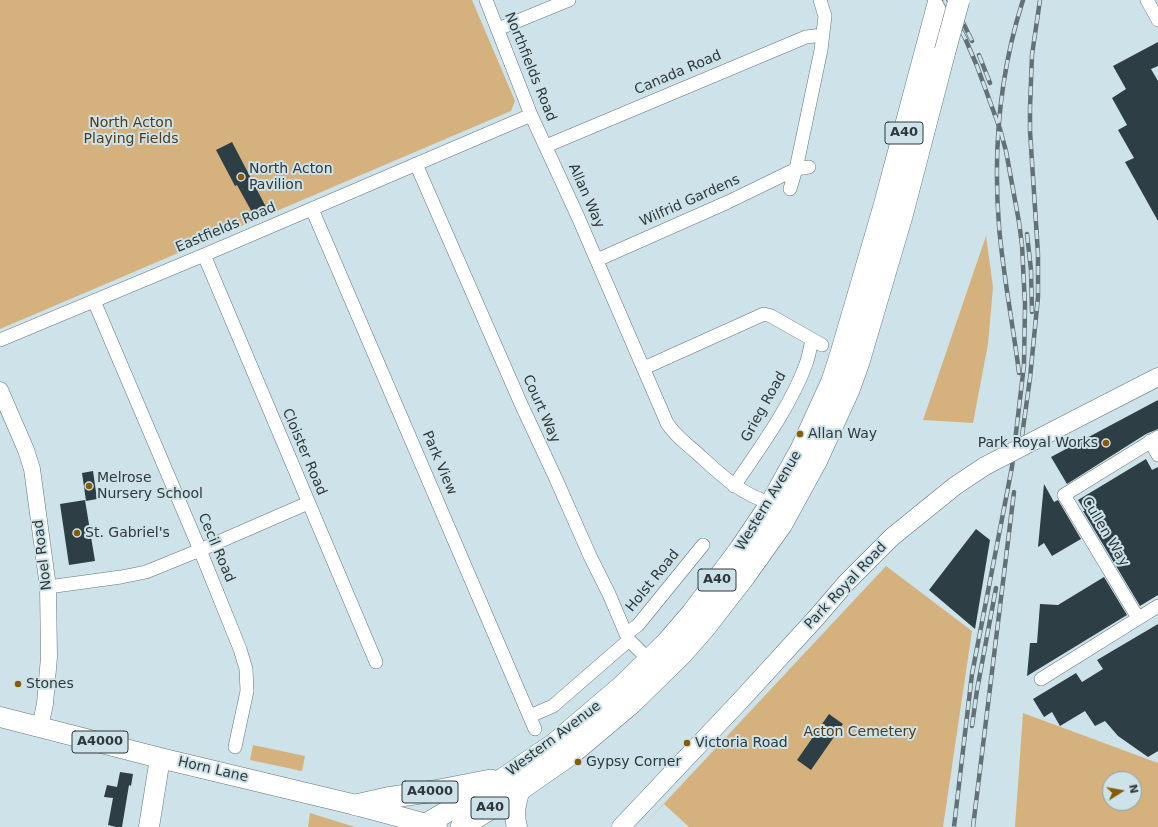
<!DOCTYPE html>
<style>
body{margin:0}
#map{position:relative;width:1158px;height:827px;overflow:hidden;background:#cde3e9;font-family:"DejaVu Sans",sans-serif}
canvas{display:block}
.north{position:absolute;left:1102px;top:771px;width:40px;height:40px;box-sizing:border-box;background:#cde3e9;border:1px solid #8e9fa3;border-radius:50%;rotate:79deg;font-size:11px;font-weight:700;line-height:16px;text-align:center;color:#2f383a}
.north::after{content:'';display:block;margin:auto;width:14px;height:18px;background:#885b00;clip-path:polygon(50% 0,100% 100%,50% 72%,0 100%)}
</style>
<div id="map">
<canvas width="1158" height="827"></canvas>
<div class="north">N</div>
</div>
<script>
const g = document.querySelector('canvas').getContext('2d');
g.lineJoin = 'round';
function fill(path, color) {
  g.fillStyle = color;
  g.fill(path, 'evenodd');
}
function strokePath(path, color, width, dash) {
  g.strokeStyle = color;
  g.lineWidth = width;
  g.lineCap = dash ? 'butt' : 'round';
  g.setLineDash(dash || []);
  g.stroke(path);
}
function label(font, color, halo, rows, align = 'center') {
  g.font = font + ' "DejaVu Sans",sans-serif';
  g.lineWidth = 4;
  g.setLineDash([]);
  g.textBaseline = 'middle';
  g.strokeStyle = halo;
  g.fillStyle = color;
  for (const [text, x, y, turn = 0] of rows) {
    g.save();
    g.translate(x, y);
    g.rotate((+turn || 0) * Math.PI / 180);
    g.textAlign = isNaN(turn) ? turn : align;
    if (halo) g.strokeText(text, 0, 0);
    g.fillText(text, 0, 0);
    g.restore();
  }
}
fill(new Path2D(`
 M0 0H472L515 101 511 111 0 329Z
 M986 236 993 287 988 344 973 423 923 420Z
 M886 566 972 631 943 827H689L664 804 642 827Z
 M1023 713 1158 763V827H1015ZM1110 779H1134V803H1110Z
 M253 745 305 756 302 771 250 760Z
 M310 813 355 827H308Z`), '#d5b17d');
fill(new Path2D(`
 M1158 42V66L1151 69 1158 81V221L1125 162 1134 158 1118 130 1127 125 1112 98 1126 89 1113 66Z
 M232 142 266 207 253 214 237 185 235 186 216 150Z
 M1158 400V429L1146 434 1067 484 1051 457Z
 M1146 459 1152 470 1158 467V595L1140 606 1083 511H1085L1078 500Z
 M93 471 97 499 86 501 82 473Z
 M1044 484 1054 502 1058 500 1081 539 1052 556 1044 543 1038 547Z
 M85 500 95 561 69 565 60 504Z
 M976 529 990 540 975 629 929 590Z
 M1104 577 1127 615 1027 676 1030 643H1037L1040 604 1058 605Z
 M1158 624V751L1148 757 1118 736 1105 721 1095 726 1085 711 1060 726 1052 712 1044 717 1033 699 1076 673 1082 682 1103 669 1097 660Z
 M829 714 843 724 811 770 797 760Z
 M120 772 133 774 131 786 129 785 122 827H116L108 825 113 798 104 797 107 785 117 787Z`), '#2d3f44');
const minor = new Path2D(`
 M486 0 531 115 578 217 667 423C675 436 687 444 698 454 721 475 740 494 771 503
 M1147 0 1158 20
 M498 29 569 0
 M546 146 806 37 823 35
 M416 164 521 404 556 479 590 556 609 594 626 634 629 640 649 660
 M790 189 796 169 821 50 825 16 820 0
 M312 209 535 729
 M204 255 376 662
 M597 260 728 202 796 169 809 167
 M94 301 200 550 240 649 246 669 247 691 235 747
 M0 340 204 255 531 115
 M644 368 764 314 771 316 822 345
 M1150 441 1158 455
 M734 486C759 449 791 406 806 364 809 356 810 348 812 340
 M48 587 121 577 146 572 200 550 308 503
 M1138 618 1064 495 1158 437
 M626 634 638 625 703 545
 M1041 679 1158 606
 M530 716 553 706 629 640`);
const tertiary = new Path2D(`
 M0 390 26 450 32 469 48 587 49 657 45 704 40 727`);
const secondary = new Path2D(`
 M1076 419 1158 377
 M621 827 741 700 816 618 847 582 892 537 955 486 985 466`);
const primary = new Path2D(`
 M0 717 160 758 356 805 437 827
 M149 827 160 758
 M517 827C513 813 516 803 520 789`);
const trunk = new Path2D(`
 M356 805 387 798 434 791 491 780
 M421 827 504 778 554 744 622 686 667 642 692 613 740 549 771 503 801 449 832 381 841 353 884 206 939 0
 M461 827 508 798 570 755 632 703 681 655 704 629 745 576 782 524 817 460 849 390 859 362 902 216 945 51`);
strokePath(minor, '#62757b', 14);
strokePath(tertiary, '#62757b', 17);
strokePath(secondary, '#62757b', 19);
strokePath(primary, '#62757b', 21);
strokePath(trunk, '#62757b', 22);
strokePath(minor, '#fff', 13);
strokePath(tertiary, '#fff', 16);
strokePath(secondary, '#fff', 18);
strokePath(primary, '#fff', 20);
strokePath(trunk, '#fff', 21);
const rail = new Path2D(`
 M944 0 965 38 977 66 1000 129 1006 151 1019 222 1022 245 1025 305 1024 365 1012 467 972 674 954 827
 M952 0 972 41
 M979 55 990 83
 M1027 234 1031 270 1032 312
 M1019 373C1013 324 1003 275 999 226 993 150 1000 72 1023 0
 M1022 436 1030 378 1038 297V254L1030 131V108L1032 55 1040 0
 M972 726 977 690 996 588
 M973 827 1014 492`);
strokePath(rail, '#637174', 4.5);
strokePath(rail, '#cde3e9', 3, [9]);
const secondaryBridge = new Path2D(`
 M985 466 1076 419`);
const trunkBridge = new Path2D(`
 M945 51 959 0`);
strokePath(secondaryBridge, '#62757b', 19, []);
strokePath(trunkBridge, '#62757b', 22, []);
strokePath(secondaryBridge, '#fff', 18);
strokePath(trunkBridge, '#fff', 21);
for (const [x, y, r, color] of [
 [241,177,4,"#885b00"],
 [800,434,4,"#885b00"],
 [1106,443,4,"#885b00"],
 [89,486,4,"#885b00"],
 [77,533,4,"#885b00"],
 [18,684,4,"#885b00"],
 [687,743,4,"#885b00"],
 [578,762,4,"#885b00"]
]) {
  const dot = new Path2D();
  dot.arc(x, y, r, 0, 2 * Math.PI);
  g.fillStyle = color;
  g.fill(dot);
  strokePath(dot, '#cde3e9', 1.5);
}
for (const [x, y, w] of [
 [904,133,38],
 [717,580,38],
 [100,742,56],
 [430,792,56],
 [490,808,38]
]) {
  const box = new Path2D();
  box.roundRect(x - w / 2, y - 11, w, 22, 3);
  g.fillStyle = '#cde3e9';
  g.fill(box);
  strokePath(box, '#2f383a', 1);
}
label('bold 13px', '#2f383a', null, [
 ["A40",904,133],
 ["A40",717,580],
 ["A4000",100,742],
 ["A4000",430,792],
 ["A40",490,808]
]);
label('14px', '#2f383a', '#cde3e9', [
 ["Northfields Road",530,67,68],
 ["Canada Road",678,73,-23],
 ["Allan Way",586,196,66],
 ["Wilfrid Gardens",690,201,-24],
 ["Eastfields Road",226,228,-23],
 ["Grieg Road",764,407,-61],
 ["Court Way",541,409,66],
 ["Cloister Road",304,452,67],
 ["Park View",439,463,67],
 ["Western Avenue",769,501,-59],
 ["Cullen Way",1105,532,59],
 ["Cecil Road",216,548,67],
 ["Noel Road",43,555,-97],
 ["Holst Road",653,581,-51],
 ["Park Royal Road",846,586,-47],
 ["Western Avenue",554,739,-37],
 ["Horn Lane",213,770,13]
]);
label('14px', '#523a15', '#cde3e9', [
 ["North Acton",131,123],
 ["Playing Fields",131,139],
 ["Acton Cemetery",860,732]
]);
label('14px', '#2f383a', '#cde3e9', [
 ["North Acton",249,169],
 ["Pavilion",249,185],
 ["Allan Way",808,434],
 ["Park Royal Works",1098,443,"right"],
 ["Melrose",97,478],
 ["Nursery School",97,494],
 ["St. Gabriel's",85,533],
 ["Stones",26,684],
 ["Victoria Road",695,743],
 ["Gypsy Corner",586,762]
], 'left');
</script>
